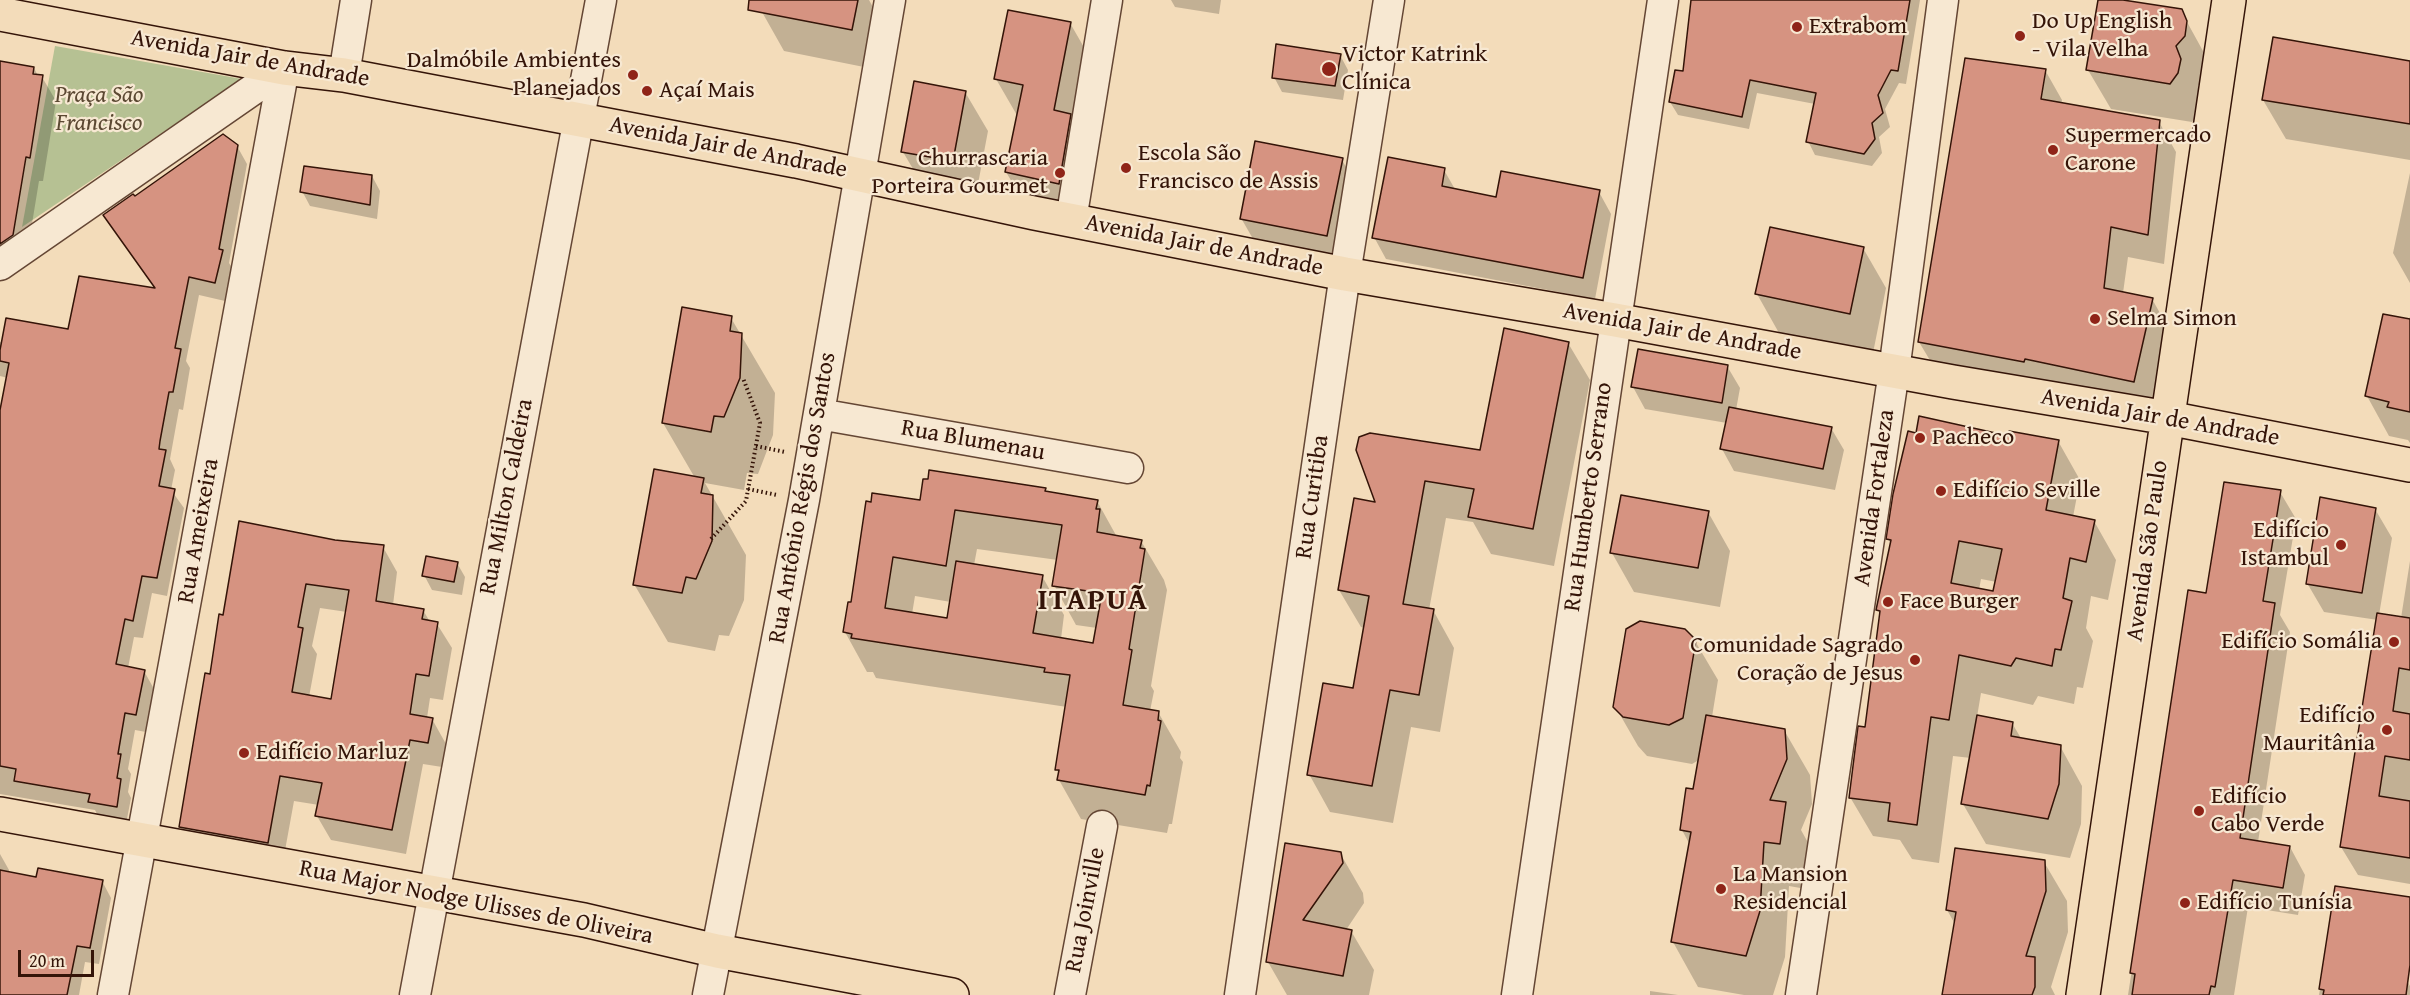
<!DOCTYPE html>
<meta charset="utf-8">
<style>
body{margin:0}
#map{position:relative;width:2410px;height:995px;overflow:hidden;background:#f3dcba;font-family:"Gentium Book Plus",serif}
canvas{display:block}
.scale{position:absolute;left:18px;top:950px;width:76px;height:27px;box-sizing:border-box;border:3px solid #341408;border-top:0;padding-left:8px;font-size:18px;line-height:21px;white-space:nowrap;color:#341408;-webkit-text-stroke:4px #f7e8d2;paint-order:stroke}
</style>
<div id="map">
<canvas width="2410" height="995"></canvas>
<div class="scale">20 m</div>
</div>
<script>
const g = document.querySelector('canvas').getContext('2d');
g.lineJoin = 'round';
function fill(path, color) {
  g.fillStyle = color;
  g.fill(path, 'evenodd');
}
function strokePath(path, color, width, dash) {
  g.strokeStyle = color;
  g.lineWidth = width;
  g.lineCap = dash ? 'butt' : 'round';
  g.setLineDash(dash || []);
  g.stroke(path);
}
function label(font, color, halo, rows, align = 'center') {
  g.font = font + ' "Gentium Book Plus",serif';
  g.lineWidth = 4.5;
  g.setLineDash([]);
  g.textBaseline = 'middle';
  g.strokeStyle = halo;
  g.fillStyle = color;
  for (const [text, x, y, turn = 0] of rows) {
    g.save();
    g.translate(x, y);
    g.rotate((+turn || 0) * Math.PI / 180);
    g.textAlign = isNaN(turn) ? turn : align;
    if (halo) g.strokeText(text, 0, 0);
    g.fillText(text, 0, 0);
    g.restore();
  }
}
fill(new Path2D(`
 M55 46 242 79 22 227Z`), '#b6c193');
fill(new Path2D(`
 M764 0H869L883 25 874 69 784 51 762 12Z
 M1171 0H1221L1219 14 1175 7Z
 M1692 0H1920L1906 84 1899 83 1885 109 1890 127 1879 137 1882 153 1872 166 1815 155 1808 141 1815 104 1757 93 1749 129 1678 115 1670 102 1684 73Z
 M2099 0H2114L2181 11 2209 62 2207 76 2198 86 2203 99 2200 113 2192 122 2111 109 2088 70Z
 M1070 23 1093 63 1082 222 1029 211 1006 172 1018 117 996 79Z
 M1340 55 1348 70 1343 100 1282 92 1274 77Z
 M2410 62V160L2286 139 2263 100Z
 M0 63 34 68 38 76 42 77 56 101 43 181H39L30 236 0 252Z
 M2045 70 2062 100 2061 104 2159 122 2176 152 2164 264 2128 257 2123 293 2152 299 2169 329 2151 412 1937 372 1919 342Z
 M965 92 988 131 975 200 926 191 903 152Z
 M237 146 247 164 229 263 233 269 225 301 199 295 186 361 190 368 183 410 179 409 170 459 175 470 171 490 184 508 167 596 152 593 143 638 134 637 128 668 144 671 154 689 146 732 135 730 128 769 131 774 128 792 131 798 126 824 100 820 95 810 0 794V417L8 378 0 376V342L70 331 156 290 105 215Z
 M1342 160 1364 199 1350 275 1264 258 1241 218Z
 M1444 170 1456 191 1497 199 1599 192 1611 214 1595 299 1386 259 1374 237Z
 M2410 173V283L2393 253Z
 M372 176 380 191 377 219 310 206 302 191Z
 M1863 248 1886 288 1873 353 1779 333 1757 294Z
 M2410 317V443L2408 440 2389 436 2367 396Z
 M731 318 775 393 773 435 758 474 747 473 744 490 705 483 746 555 744 600 729 636 719 635 715 651 668 642 634 584 695 478 663 423Z
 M1568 343 1590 380 1554 566 1491 554 1473 522 1446 518 1429 610H1433L1454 648 1440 732 1411 727 1393 823 1330 812 1309 774 1354 690 1365 628 1361 627 1339 590 1377 504 1481 451Z
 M1727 366 1740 388 1736 410 1831 428 1844 450 1835 490 1734 471 1722 449 1727 423 1645 409 1633 387Z
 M1917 434 2058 441 2080 480 2073 517 2094 521 2116 560 2108 600 2091 596 2086 628 2093 641 2083 688 2077 687 2074 704 2038 696 2033 705 1981 693 1977 717 2012 723 2022 740 2060 746 2082 786 2081 824 2070 858 1986 844 1963 804 1971 758 1953 756 1939 863 1912 859 1900 840 1873 836 1850 797 1866 729 1881 615 1878 610 1892 545 1888 539ZM1981 579 1997 582 1994 593 1979 590Z
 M1045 489 1047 493 1097 501 1117 537 1141 541 1164 580 1167 590 1151 686 1154 691 1150 711 1158 712 1181 752 1180 758 1183 762 1172 824H1169L1167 833 1081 819 1059 780 1060 775 1057 770 1067 707 876 678 873 672H867L845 632 852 604 921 502ZM977 549 1058 560 1054 585 1076 625 1097 628 1095 645 1061 639 1064 615 1042 576 974 565ZM915 596 951 602 948 620 912 614Z
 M2280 492 2296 519 2280 615 2290 632 2258 842 2290 847 2305 875 2298 915 2248 907 2234 995H2128L2190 592 2207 595Z
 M2375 509 2392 538 2379 615 2401 618 2410 561V884L2358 875 2341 847 2378 620 2324 612 2307 583Z
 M1708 512 1730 551 1720 607 1634 592 1612 553Z
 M335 541 383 547 397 572 393 605 423 610 430 622 437 624 452 648 443 700 430 698 427 718 432 719 446 744 442 767 423 764 406 854 331 840 317 816 319 805 294 801 282 867 195 851 180 827 224 617ZM320 608 347 612 333 701 309 697 317 654 312 646Z
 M457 563 465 577 462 595 432 590 424 575Z
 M1695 641 1718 680 1712 717 1784 730 1810 775 1812 804 1801 830 1811 848 1806 889 1789 886 1785 957 1773 995H1744L1698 987 1673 942 1690 845 1682 830 1694 790 1699 760 1692 764 1647 756 1638 746 1615 706Z
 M1340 853 1363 893 1364 903 1346 930 1351 931 1374 970 1369 995H1287L1268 962Z
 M0 854 9 870V873L38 879 102 881 111 898 99 964 85 962 79 995H0Z
 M2044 862 2067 901 2068 932 2051 987 2055 995H1943L1955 924 1947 910Z
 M2324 965 2407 981 2410 986V995H2319Z
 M1650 991 1678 995H1650Z`), '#0003');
const building = new Path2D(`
 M749 0H858L852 30 748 10Z
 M1691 0H1910L1898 71 1891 70 1878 95 1883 113 1872 123 1875 139 1864 154 1806 142 1816 93 1750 80 1742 117 1669 102 1675 70 1683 71Z
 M2098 0H2123L2182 9 2187 21 2185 36 2176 46 2181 59 2178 73 2170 84 2086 70Z
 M1008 10 1071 22 1054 110 1071 114 1059 184 1005 172 1023 85 994 79Z
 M2273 37 2410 61V124L2262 100Z
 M1276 44 1341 54 1335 86 1272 78Z
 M1965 58 2046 69 2041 99 2160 120 2148 235 2111 227 2104 288 2153 298 2134 382 2025 359 2024 362 1918 342Z
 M0 61 34 67 33 74 43 75 30 158 26 157 13 235 0 244Z
 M914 81 966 91 953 161 901 152Z
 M223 134 238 145 219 249 223 250 215 283 189 277 175 348 181 349 173 392H169L160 441 159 449 166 450 159 486 175 489 157 578 142 576 133 621 125 619 116 664 145 670 136 715 125 713 118 754H121L117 778 121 779 117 807 88 802 90 794 14 781 16 769 0 766V410L9 363 0 361V350L6 318 68 329 79 276 155 288 103 215 133 194 135 196Z
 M1255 141 1343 158 1327 236 1240 219Z
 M1388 157 1445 168 1442 186 1496 197 1501 171 1600 190 1583 278 1372 238Z
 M304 166 372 175 370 205 300 192Z
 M1770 227 1864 247 1850 314 1755 294Z
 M682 307 732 316 730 331 742 333 740 378 724 417 714 416 711 432 662 423Z
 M2383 314 2410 319V412L2387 407 2389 402 2365 396Z
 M1504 328 1569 342 1533 529 1468 517 1474 489 1425 481 1403 604 1434 609 1419 695 1390 690 1372 786 1307 775 1323 683 1353 688 1369 596 1338 590 1354 498 1375 502 1356 450 1359 437 1370 433 1480 450Z
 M1638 349 1728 365 1722 403 1631 387Z
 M1729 407 1832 427 1823 469 1720 449Z
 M1919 416 2009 436V431L2059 440 2046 510 2095 520 2086 562 2070 558 2063 598 2072 601 2061 650 2055 649 2052 666 2016 658 2011 666 1959 655 1949 720 1931 717 1917 825 1888 821 1890 803 1849 798 1858 726 1865 727 1880 611 1876 610 1891 540 1886 539 1893 494 1908 431 1916 433ZM1959 541 2002 549 1993 591 1951 583Z
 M654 469 704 478 701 493 713 495 712 541 696 579 686 577 682 593 633 585Z
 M929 470 1046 488 1045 491 1098 500 1096 509H1100L1097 532 1142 540 1140 548 1145 549 1129 649 1132 650 1123 705 1159 711 1158 720 1161 721 1150 786 1147 785 1145 795 1057 780 1059 770H1055L1070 675 1044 672 1045 668 851 638 852 634 843 632 848 602H851L866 501 871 502 872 493 920 500 923 479H928ZM955 510 1062 525 1052 586 1102 593 1093 643 1033 633 1043 575 956 561 947 618 885 608 893 557 946 566Z
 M2224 482 2281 490 2263 601 2275 603 2240 838 2290 846 2283 888 2233 880 2215 987 2211 986 2209 995H2132L2135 974 2130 973 2188 590 2206 593Z
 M1621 495 1709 511 1698 568 1610 553Z
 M2320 497 2376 508 2362 593 2306 584Z
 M239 521 335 540 384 545 376 601 424 609 422 619 438 622 429 676 416 674 410 714 433 718 428 743 410 740 392 830 315 816 322 783 280 776 268 843 179 827 205 673 210 674 219 614 223 615ZM306 584 349 590 331 699 292 692 303 628 298 627Z
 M426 556 458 562 454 582 422 576Z
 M2377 613 2410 618V670L2399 668 2393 711 2410 714V760L2385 756 2379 796 2410 801V858L2340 847Z
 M1640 621 1685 629 1696 640 1683 718 1669 725 1623 717 1613 707 1626 629Z
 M1706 715 1785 729 1787 759 1770 800 1786 802 1780 844 1764 842 1760 911 1746 956 1671 942 1691 832 1680 830 1686 788 1693 789Z
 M1977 715 2013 722 2011 736 2061 745 2059 784 2048 819 1961 804Z
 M1285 843 1341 852 1343 863 1303 920 1352 930 1343 976 1266 962Z
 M1955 848 2045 860 2046 891 2026 956 2035 957V987L2032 995H1942L1956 912 1946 910Z
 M38 868 103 880 90 948 77 946 67 995H0V870L36 877Z
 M2335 886 2410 897V965L2406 995H2323L2324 990 2319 989Z`);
fill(building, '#d69381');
strokePath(building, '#341408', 1.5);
const minor = new Path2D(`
 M344 75 356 0
 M1071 220 1107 0
 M0 265 284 68
 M819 414 1128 468
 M113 995 284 68
 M415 995 601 0
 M708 995 804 500 890 0
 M1070 995 1102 826
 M1240 995 1345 274 1389 0
 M1517 995 1663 0
 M1801 995 1894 371 1943 0`);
const major = new Path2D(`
 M0 14 284 68 344 75 796 161 1034 213 1345 274 1615 320 1953 382 2168 418 2410 465
 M0 814 584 920 717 951 952 995
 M2083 995 2229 0`);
strokePath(minor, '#644634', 33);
strokePath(major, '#341408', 36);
strokePath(new Path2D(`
 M756 446 785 452
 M748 489 777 495
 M711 539 746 501 760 423 743 378`), '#341408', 4, [1.5, 3]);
strokePath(minor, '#f7e8d2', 30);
strokePath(major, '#f3dcba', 33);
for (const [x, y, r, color] of [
 [1797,27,6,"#8f2418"],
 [2020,36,6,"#8f2418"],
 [1329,69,8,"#8f2418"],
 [633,75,6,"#8f2418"],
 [647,91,6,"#8f2418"],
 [2053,150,6,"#8f2418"],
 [1126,168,6,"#8f2418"],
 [1060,173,6,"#8f2418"],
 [2095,319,6,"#8f2418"],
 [1920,438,6,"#8f2418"],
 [1941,491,6,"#8f2418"],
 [2341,545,6,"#8f2418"],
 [1888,602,6,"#8f2418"],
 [2394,642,6,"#8f2418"],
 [1915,660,6,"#8f2418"],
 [2387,730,6,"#8f2418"],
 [244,753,6,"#8f2418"],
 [2199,811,6,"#8f2418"],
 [1721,889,6,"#8f2418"],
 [2185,903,6,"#8f2418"]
]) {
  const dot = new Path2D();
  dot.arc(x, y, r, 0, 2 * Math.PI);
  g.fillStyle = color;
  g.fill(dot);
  strokePath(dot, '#f7e8d2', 2);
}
label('24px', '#341408', '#f7e8d2', [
 ["Do Up English",2032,22],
 ["- Vila Velha",2032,50],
 ["Extrabom",1809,27],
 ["Victor Katrink",1342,55],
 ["Clínica",1342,83],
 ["Dalmóbile Ambientes",621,61,"right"],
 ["Planejados",621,89,"right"],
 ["Açaí Mais",659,91],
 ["Supermercado",2065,136],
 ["Carone",2065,164],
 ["Escola São",1138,154],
 ["Francisco de Assis",1138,182],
 ["Churrascaria",1048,159,"right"],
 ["Porteira Gourmet",1048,187,"right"],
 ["Selma Simon",2107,319],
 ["Pacheco",1932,438],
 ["Edifício Seville",1953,491],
 ["Edifício",2329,531,"right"],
 ["Istambul",2329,559,"right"],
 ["Face Burger",1900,602],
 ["Edifício Somália",2382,642,"right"],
 ["Comunidade Sagrado",1903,646,"right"],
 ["Coração de Jesus",1903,674,"right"],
 ["Edifício",2375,716,"right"],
 ["Mauritânia",2375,744,"right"],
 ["Edifício Marluz",256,753],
 ["Edifício",2211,797],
 ["Cabo Verde",2211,825],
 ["La Mansion",1733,875],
 ["Residencial",1733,903],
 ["Edifício Tunísia",2197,903]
], 'left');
label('24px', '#341408', '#f7e8d2', [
 ["Avenida Jair de Andrade",250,59,10],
 ["Avenida Jair de Andrade",728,148,11],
 ["Avenida Jair de Andrade",1204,246,11],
 ["Avenida Jair de Andrade",1682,332,10],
 ["Avenida Jair de Andrade",2160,418,10],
 ["Rua Blumenau",973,441,10],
 ["Rua Milton Caldeira",507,497,-79],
 ["Rua Curitiba",1313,497,-82],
 ["Rua Humberto Serrano",1589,497,-82],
 ["Rua Antônio Régis dos Santos",803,498,-80],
 ["Avenida Fortaleza",1875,498,-82],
 ["Rua Ameixeira",199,531,-80],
 ["Avenida São Paulo",2148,551,-82],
 ["Rua Major Nodge Ulisses de Oliveira",476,903,11],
 ["Rua Joinville",1086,910,-79]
]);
label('italic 24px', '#5b4832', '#f7e8d2', [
 ["Praça São",99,96],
 ["Francisco",99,124]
]);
g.letterSpacing = '1.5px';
label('bold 30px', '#341408', '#f7e8d2', [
 ["ITAPUÃ",1093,601]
]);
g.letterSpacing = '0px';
</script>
